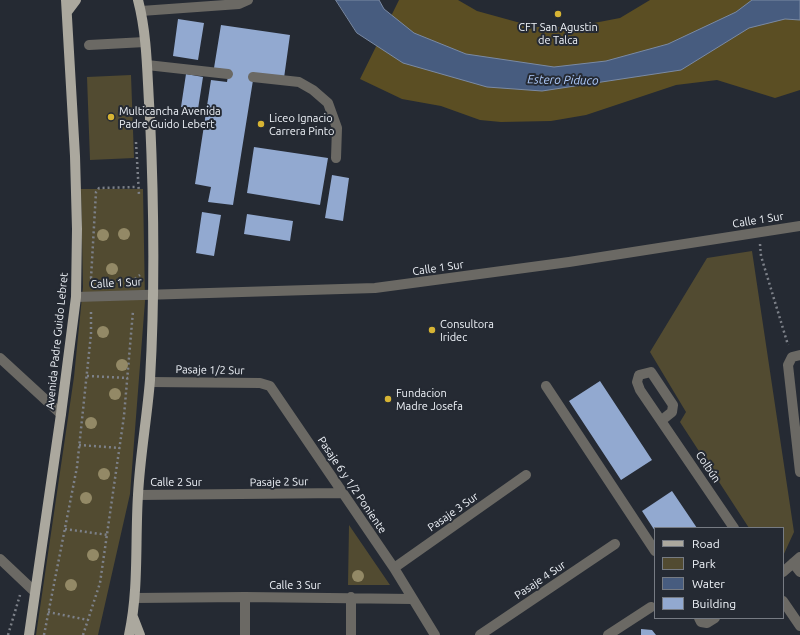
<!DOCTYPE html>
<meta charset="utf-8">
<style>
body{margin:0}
#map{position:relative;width:800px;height:635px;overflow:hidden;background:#252a33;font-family:Ubuntu,sans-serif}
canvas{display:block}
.legend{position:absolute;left:654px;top:527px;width:130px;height:92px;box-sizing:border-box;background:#252a33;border:1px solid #767b83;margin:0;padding:5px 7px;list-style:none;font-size:12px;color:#f0f4fa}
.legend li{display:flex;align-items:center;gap:8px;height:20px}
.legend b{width:20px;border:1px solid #767b83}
</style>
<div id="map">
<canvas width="800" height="635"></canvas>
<ul class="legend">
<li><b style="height:5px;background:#aba89e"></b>Road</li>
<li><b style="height:11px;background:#524b31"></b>Park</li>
<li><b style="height:11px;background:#475c7f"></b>Water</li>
<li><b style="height:11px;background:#92a9d0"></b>Building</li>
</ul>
</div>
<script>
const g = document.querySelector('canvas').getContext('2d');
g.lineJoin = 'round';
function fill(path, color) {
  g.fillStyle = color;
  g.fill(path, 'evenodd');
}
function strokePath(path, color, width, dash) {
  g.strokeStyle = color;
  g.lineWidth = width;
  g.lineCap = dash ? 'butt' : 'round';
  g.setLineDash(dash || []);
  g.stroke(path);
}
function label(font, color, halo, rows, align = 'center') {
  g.font = font + ' Ubuntu,sans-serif';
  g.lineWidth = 4;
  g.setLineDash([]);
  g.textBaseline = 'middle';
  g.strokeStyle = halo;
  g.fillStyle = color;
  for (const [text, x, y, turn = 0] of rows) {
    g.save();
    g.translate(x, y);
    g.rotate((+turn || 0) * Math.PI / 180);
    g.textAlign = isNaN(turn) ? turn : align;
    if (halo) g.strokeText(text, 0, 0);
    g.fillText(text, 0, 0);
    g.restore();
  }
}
fill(new Path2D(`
 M131 75 134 158 90 160 87 77Z
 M81 189H143L145 301 130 494 98 635H36L74 377 83 287Z
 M752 251 794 532 783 556V528H749L680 422 686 412 650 352 707 258Z
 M349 525 390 585H348Z`), '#524b31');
fill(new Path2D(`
 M399 0H458L477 11 535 27H573L620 18 650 0H800V90L775 98 717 80 676 85 586 115 551 121 501 122 480 120 441 106 402 99 360 79Z`), '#5b4e23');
const water = new Path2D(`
 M336 0H379L384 9 414 33 466 54 554 67 606 61 668 44 736 12 752 0H800V20L785 19 749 28 681 70 542 91 487 87 403 63 357 33Z`);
fill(water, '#475c7f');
strokePath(water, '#7a8aa4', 1);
fill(new Path2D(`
 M178 19 204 23 198 60 173 56Z
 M221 25 290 35 284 78 254 74 233 205 208 202 211 187 195 184 211 80 227 82 229 70 214 68Z
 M186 74 203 77 198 109 181 107Z
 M254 147 328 158 320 205 247 193Z
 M332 175 349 178 343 221 325 218Z
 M202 212 221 215 214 256 196 253Z
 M247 214 293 221 290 241 244 234Z
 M600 381 652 460 621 480 569 401Z
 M672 491 697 528H655V531L642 511Z
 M641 629 652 630 656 635H641Z`), '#92a9d0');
strokePath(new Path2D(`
 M136 142 139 195
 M760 244 761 256 788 345
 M131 282 140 275
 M100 283 91 278 96 192 99 188 137 187
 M87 376 128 378
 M79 445 120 448
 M65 529 108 535
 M48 612 88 620
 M8 635 20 595
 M44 635 77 467 91 334V312
 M83 635 100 583 124 416 133 311`), '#7d8189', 2.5, [2, 3]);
strokePath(new Path2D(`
 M141 11 239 4 248 0
 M89 45 145 42
 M147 65 228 74
 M253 77 299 82 313 90 328 103 337 128 336 158
 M546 386 655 551
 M699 618 701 622 707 623 715 618`), '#6b6964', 10);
strokePath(new Path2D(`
 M800 355 792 357 788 365 800 472
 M0 358 61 414
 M150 382 260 383 270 386 394 568 435 635
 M662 420 672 412 673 405 651 372 639 375 637 382 640 390 734 528
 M138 495 343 493
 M0 559 35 592
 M793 563 800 572
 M394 568 526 475
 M783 572 800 557
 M351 597V635
 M135 598 245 597 412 599
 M783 601 800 626
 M245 635V597
 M480 635 615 544
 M608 635 651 607`), '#6b6964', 10);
strokePath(new Path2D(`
 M76 297 375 288 569 262 800 226`), '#6b6964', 10);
strokePath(new Path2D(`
 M67 12 76 0
 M133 617 140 635
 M29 635 61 414 76 297 77 229 75 156 66 0
 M129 635C139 589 135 542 138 495 140 456 147 418 150 380 155 293 154 205 150 118 147 79 148 38 138 0`), '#aba89e', 10);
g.fillStyle = '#938966';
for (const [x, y] of [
 [124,234],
 [103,235],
 [112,269],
 [103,332],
 [122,365],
 [115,394],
 [91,423],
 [104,474],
 [86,498],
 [93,555],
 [358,576],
 [71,585]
]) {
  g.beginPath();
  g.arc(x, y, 6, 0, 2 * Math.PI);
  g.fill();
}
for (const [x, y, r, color] of [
 [558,14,4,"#d7b434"],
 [111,117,4,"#d7b434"],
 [261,124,4,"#d7b434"],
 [432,330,4,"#d7b434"],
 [388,399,4,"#d7b434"]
]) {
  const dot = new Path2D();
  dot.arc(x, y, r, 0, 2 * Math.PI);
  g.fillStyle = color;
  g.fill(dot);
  strokePath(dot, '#252a33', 1.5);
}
label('11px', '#f0f4fa', '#252a33', [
 ["CFT San Agustin",558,27,"center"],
 ["de Talca",558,40,"center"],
 ["Multicancha Avenida",119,111],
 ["Padre Guido Lebert",119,124],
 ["Liceo Ignacio",269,118],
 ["Carrera Pinto",269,131],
 ["Consultora",440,324],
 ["Iridec",440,337],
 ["Fundacion",396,393],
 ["Madre Josefa",396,406]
], 'left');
label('11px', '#f0f4fa', '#252a33', [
 ["Calle 1 Sur",758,220,-9],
 ["Calle 1 Sur",438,268,-8],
 ["Calle 1 Sur",116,283,-3],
 ["Avenida Padre Guido Lebret",57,341,-84],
 ["Pasaje 1/2 Sur",210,370,1],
 ["Colbún",708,467,56],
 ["Calle 2 Sur",176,482],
 ["Pasaje 2 Sur",279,482,-1],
 ["Pasaje 6 y 1/2 Poniente",352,485,56],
 ["Pasaje 3 Sur",453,512,-35],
 ["Pasaje 4 Sur",540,580,-34],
 ["Calle 3 Sur",295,585]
]);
label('italic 12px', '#aecafa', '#252a33', [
 ["Estero Piduco",563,80,1]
]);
</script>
